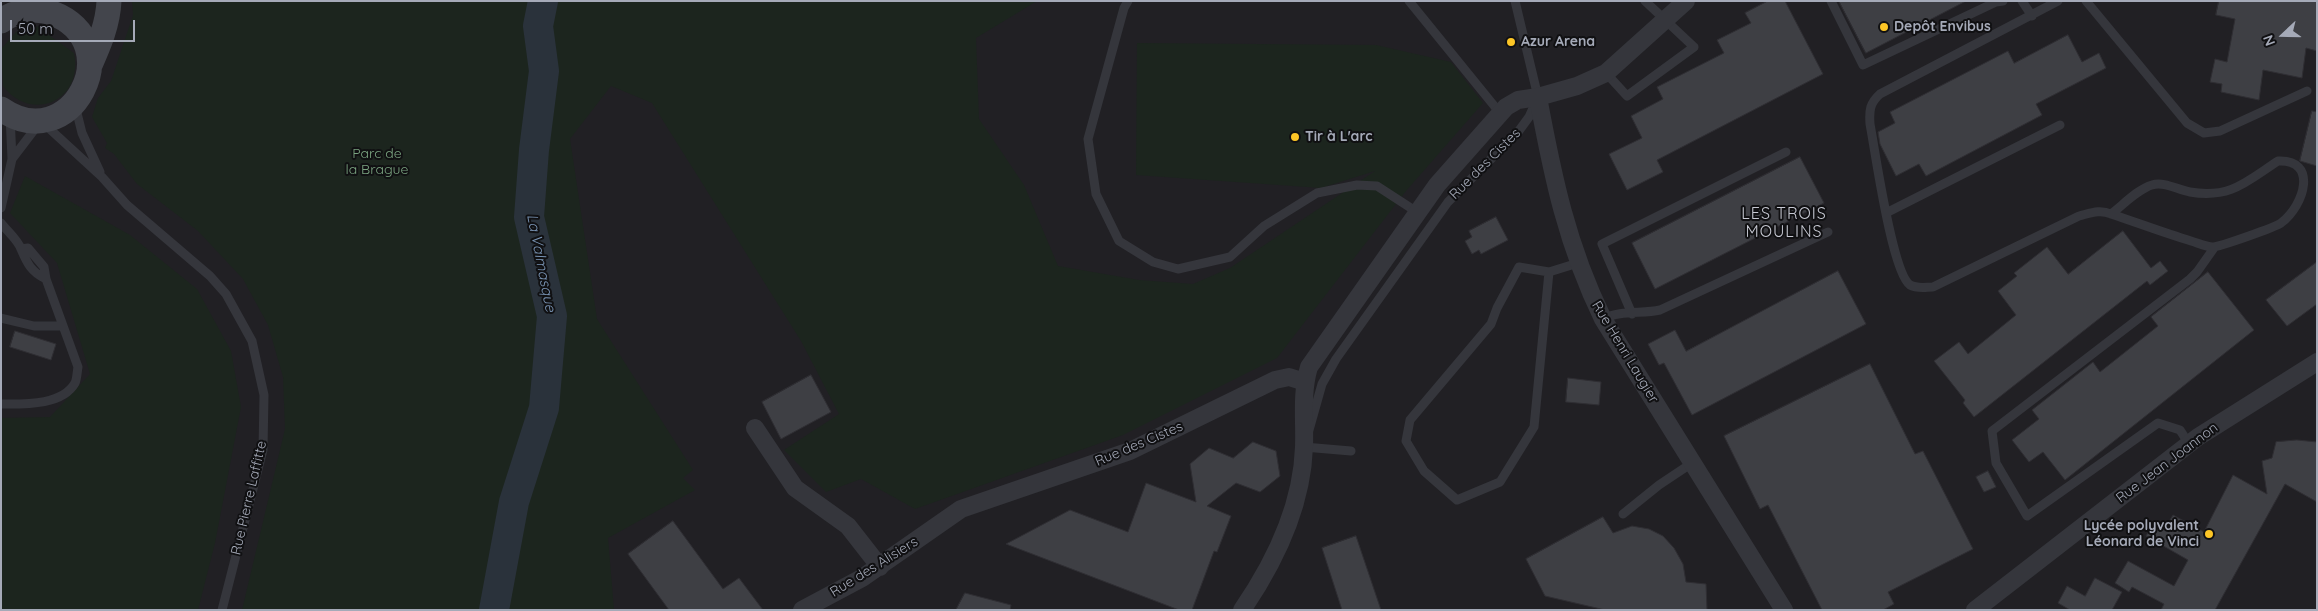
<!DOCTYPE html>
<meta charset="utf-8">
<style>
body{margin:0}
#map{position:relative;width:2318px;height:611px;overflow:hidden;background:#151417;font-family:Quicksand,sans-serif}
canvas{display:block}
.frame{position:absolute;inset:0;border:2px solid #a5aab8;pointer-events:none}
.north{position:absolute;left:2258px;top:10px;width:50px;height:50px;-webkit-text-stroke:4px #101012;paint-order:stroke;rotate:249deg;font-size:14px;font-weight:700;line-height:20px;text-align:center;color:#a5aab8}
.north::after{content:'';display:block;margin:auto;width:18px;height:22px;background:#a5aab8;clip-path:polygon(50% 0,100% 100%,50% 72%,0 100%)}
.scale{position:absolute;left:10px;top:20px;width:125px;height:22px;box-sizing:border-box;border:2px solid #a5aab8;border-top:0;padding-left:6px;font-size:15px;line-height:18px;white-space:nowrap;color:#a5aab8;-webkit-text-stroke:4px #101012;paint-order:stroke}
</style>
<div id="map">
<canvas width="2318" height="611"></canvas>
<div class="frame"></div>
<div class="north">N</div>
<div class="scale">50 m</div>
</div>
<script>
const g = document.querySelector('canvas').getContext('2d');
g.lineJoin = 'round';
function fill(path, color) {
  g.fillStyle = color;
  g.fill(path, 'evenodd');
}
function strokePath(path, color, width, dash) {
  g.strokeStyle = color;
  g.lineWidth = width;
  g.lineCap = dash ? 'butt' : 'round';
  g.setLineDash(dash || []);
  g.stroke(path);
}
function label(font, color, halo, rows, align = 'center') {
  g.font = font + ' Quicksand,sans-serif';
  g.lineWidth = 4;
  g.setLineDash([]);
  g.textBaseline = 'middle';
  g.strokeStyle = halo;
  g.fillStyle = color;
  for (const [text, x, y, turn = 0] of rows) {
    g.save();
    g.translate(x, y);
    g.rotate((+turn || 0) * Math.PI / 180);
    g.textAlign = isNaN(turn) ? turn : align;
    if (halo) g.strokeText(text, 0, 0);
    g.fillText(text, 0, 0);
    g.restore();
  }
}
fill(new Path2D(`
 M1 1H2317V610H1Z`), '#212024');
fill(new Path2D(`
 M132 1H1037L976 38 979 119 1024 185 1058 266 1139 280 1193 284 1230 268 1375 171 1321 188 1136 175 1137 43 1376 45 1451 62 1483 103 1406 191 1277 358 1123 435 915 509 861 479 826 492 784 450 839 414 801 341 652 103 611 86 570 139 597 319 693 470 683 478 695 490 608 538 614 610H242L285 429 283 377 268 325 243 279 198 231 137 184 114 154 105 148 107 143 92 117 98 98 111 81 133 15Z
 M40 26 46 33 74 53C84 100 32 124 3 86L1 49 16 32Z
 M25 176 130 235 197 289 231 351 241 407 215 543 198 610H1V418L50 417 90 374 57 263 10 213Z`), '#1c251e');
strokePath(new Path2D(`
 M494 610 514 502 544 408 552 316 529 217 534 150 544 71 538 26 543 1`), '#2a323b', 30);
const building = new Path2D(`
 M1768 1H1785L1823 74 1657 160 1663 172 1627 190 1609 154 1642 138 1631 116 1663 99 1657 87 1724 53 1717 40 1751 23 1745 13Z
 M1839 1H1966L1866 53Z
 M2219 1H2317V51L2306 48 2302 78 2263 70 2259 100 2221 92 2222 84 2210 82 2215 59 2227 62 2235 19 2216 15Z
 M2068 35 2082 62 2099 53 2106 68 2036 104 2042 115 1926 176 1919 164 1896 176 1880 144 1878 132 1895 123 1890 112 2008 51 2014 63Z
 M2312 111 2317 112V166L2300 161Z
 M1800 157 1824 203 1655 289 1632 243Z
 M1496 217 1508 240 1481 254 1479 250 1472 254 1465 241 1472 237 1469 231Z
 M2123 231 2151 268 2160 261 2168 271 2150 285 2147 281 1974 417 1963 403 1965 400 1934 361 1959 342 1968 354 2016 315 1998 291 2017 276 2014 273 2047 247 2068 274Z
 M2317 262V304L2287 326 2266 300Z
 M1838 271 1866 324 1692 415 1664 363 1659 365 1648 344 1675 330 1686 351Z
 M2208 272 2254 330 2065 480 2043 452 2029 462 2012 440 2039 419 2032 410 2093 362 2100 372 2158 326 2151 317Z
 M15 331 56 344 51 360 10 347Z
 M1870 364 1915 454 1923 451 1973 549 1888 592 1894 604 1883 610H1822L1768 505 1760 509 1724 436Z
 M811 375 831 412 781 439 762 402Z
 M1568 378 1601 382 1599 405 1566 402Z
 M2297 440 2317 442V502L2285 484 2215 610H2161L2164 604 2132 587 2129 592 2115 583 2128 561 2174 586 2188 560 2146 536 2153 524 2164 530 2173 515 2204 532 2233 475 2267 494 2262 461 2272 458 2276 442Z
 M1253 442 1276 451 1280 476 1260 492 1236 483 1207 506 1231 516 1217 552 1214 551 1192 610H1179L1006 544 1070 510 1128 532 1146 483 1196 502 1190 464 1209 448 1233 458Z
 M1988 471 1996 487 1984 492 1976 477Z
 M1603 517 1613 533 1632 526 1649 529 1663 536 1674 548 1683 564 1686 582 1706 584 1707 610H1605L1545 596 1526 559Z
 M673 521 723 589 739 578 763 610H669L628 554Z
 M1356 536 1381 610H1342L1322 548Z
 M2095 578 2122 592 2112 610H2070L2058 603 2067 586 2085 596Z
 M965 593 1011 605 1010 610H956Z`);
fill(building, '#3e3f44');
strokePath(building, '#2f2e33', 1);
strokePath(new Path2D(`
 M1128 1 1124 8 1088 139 1096 194 1119 241 1153 262 1178 269 1230 257 1264 226 1317 193 1357 185 1377 186 1417 212
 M1409 1 1500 113
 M1831 1 1863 65 1996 2 2003 1
 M2022 1 2032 16
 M2058 1 1880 94C1870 103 1869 110 1870 124 1875 150 1892 273 1910 285 1917 289 1926 287 1933 287L2079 216C2091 213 2100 209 2111 214 2138 223 2164 233 2191 241 2198 243 2206 247 2213 247 2219 247 2276 227 2281 223 2305 205 2318 159 2278 161 2247 181 2231 199 2190 192 2178 190 2164 181 2152 185 2138 189 2123 205 2111 214
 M2086 1 2187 123 2204 133 2220 131 2307 91
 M1606 73 1627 96 1694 47 1645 1
 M75 105 82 133 100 172
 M12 159 41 121 102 177 127 205 210 276 226 294 252 341 264 395 263 450 222 610
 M1 208 12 159 10 115
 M1886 213 2060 125
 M1 223C7 231 18 240 21 249 27 263 31 272 46 279
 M1549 272 1519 267 1497 308 1491 324 1410 420 1406 441 1424 471 1457 500 1500 482 1534 427 1549 272 1578 263
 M1632 314 1602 244 1786 152
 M1 318 34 326H63
 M1603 319C1620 310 1642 314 1660 310L1828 232
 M1 404C23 404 62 406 75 383 77 379 77 372 78 367L46 279 44 267 28 248 21 249
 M1309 430 1322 384 1336 359 1448 202 1518 132 1529 117 1538 97 1515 1
 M2189 444 2180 430 2158 423 2027 516 1996 463 1992 431 2190 279 2197 272 2214 248
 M1304 447 1351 451
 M1623 514 1659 485 1692 463`), '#35363c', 9);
strokePath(new Path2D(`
 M1538 97C1553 178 1567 245 1603 319L1784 610
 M755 428 795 488 848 526 880 567
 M802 610 862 578 961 509 1130 451 1275 380 1289 377 1305 382
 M1242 610C1275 562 1302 507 1304 447 1305 420 1301 394 1309 367L1437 185 1506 107 1518 100 1538 97 1577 86 1606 73 1686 1
 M1975 610 2198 437 2317 362`), '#35363c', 18);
strokePath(new Path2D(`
 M1 21C15 11 35 7 52 13 131 43 71 158 1 109
 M90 65C99 45 108 24 109 1`), '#43454c', 25);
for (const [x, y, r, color] of [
 [1884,27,5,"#fdc626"],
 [1511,42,5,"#fdc626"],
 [1295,137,5,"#fdc626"],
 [2209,534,5,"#fdc626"]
]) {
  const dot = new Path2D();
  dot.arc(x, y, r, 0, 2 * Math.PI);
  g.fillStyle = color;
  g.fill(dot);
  strokePath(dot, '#101012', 2);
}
label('bold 14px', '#a5aab8', '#101012', [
 ["Depôt Envibus",1894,27],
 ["Azur Arena",1521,42],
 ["Tir à L'arc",1305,137],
 ["Lycée polyvalent",2199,526,"right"],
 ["Léonard de Vinci",2199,542,"right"]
], 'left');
label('14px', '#7ba481', '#101012', [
 ["Parc de",377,154],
 ["la Brague",377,170]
]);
label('14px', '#a5aab8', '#101012', [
 ["Rue des Cistes",1485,164,-45],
 ["Rue Henri Laugier",1625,352,59],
 ["Rue des Cistes",1139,444,-23],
 ["Rue Jean Joannon",2167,463,-37],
 ["Rue Pierre Laffitte",249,498,-77],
 ["Rue des Alisiers",874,567,-32]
]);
label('italic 15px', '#7a95b5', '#101012', [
 ["La Valmasque",541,263,79]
]);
g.letterSpacing = '1px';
label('16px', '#c7c9d3', '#101012', [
 ["LES TROIS",1784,214],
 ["MOULINS",1784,232]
]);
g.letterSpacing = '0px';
</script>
